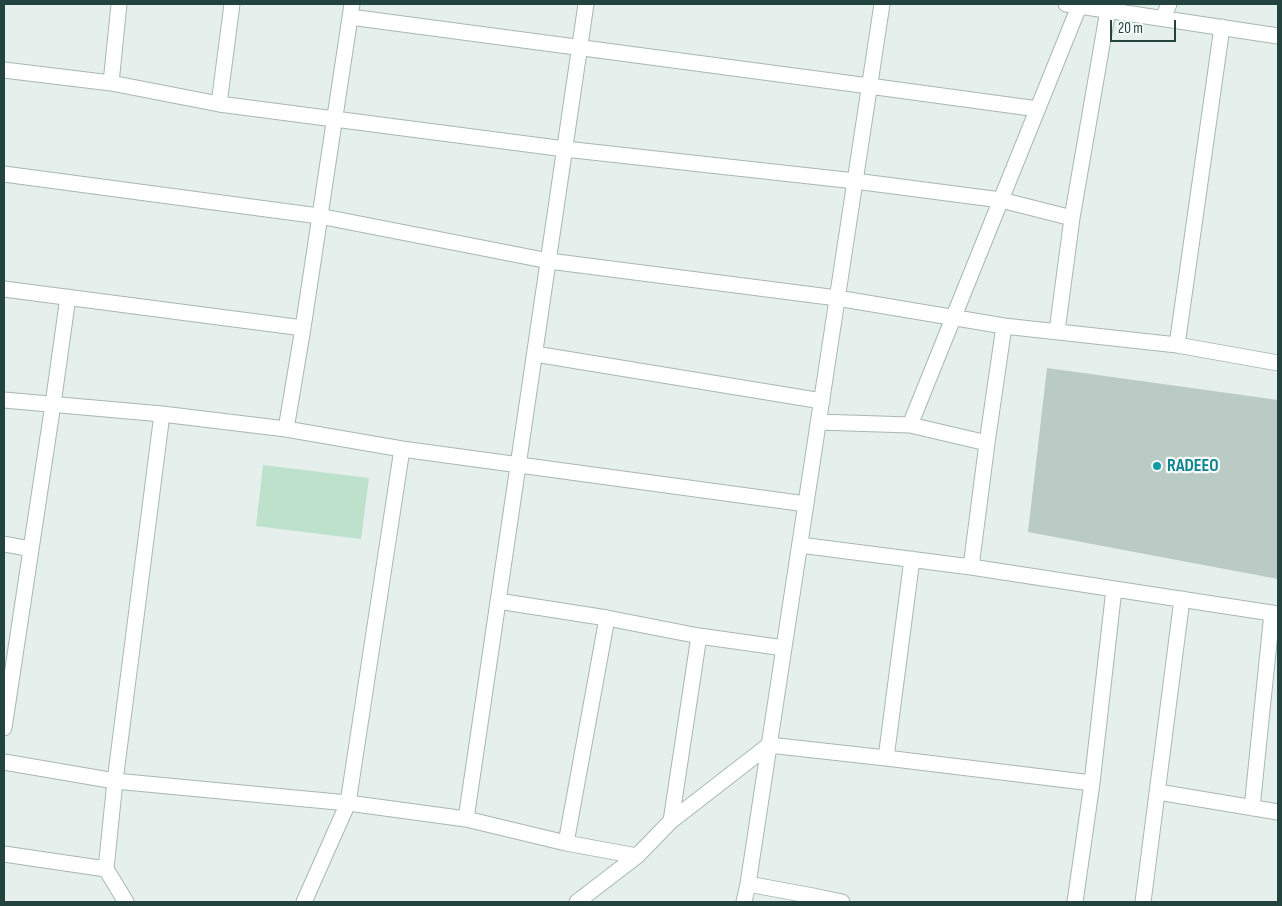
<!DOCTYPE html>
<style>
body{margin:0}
#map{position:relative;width:1282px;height:906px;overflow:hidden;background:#e5efec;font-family:"Sofia Sans Condensed",sans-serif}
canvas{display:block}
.frame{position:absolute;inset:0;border:5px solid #22433e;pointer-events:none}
.scale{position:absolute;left:1110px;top:20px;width:66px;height:22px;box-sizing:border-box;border:2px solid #22433e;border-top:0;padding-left:6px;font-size:15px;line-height:18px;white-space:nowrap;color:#22433e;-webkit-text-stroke:4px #f6fbf9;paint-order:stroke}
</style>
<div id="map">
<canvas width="1282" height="906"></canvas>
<div class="frame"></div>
<div class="scale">20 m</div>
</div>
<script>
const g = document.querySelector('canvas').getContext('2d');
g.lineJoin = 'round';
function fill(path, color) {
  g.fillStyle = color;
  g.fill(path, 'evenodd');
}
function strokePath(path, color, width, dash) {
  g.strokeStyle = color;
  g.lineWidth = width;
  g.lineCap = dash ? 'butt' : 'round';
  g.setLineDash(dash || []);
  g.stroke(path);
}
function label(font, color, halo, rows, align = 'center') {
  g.font = font + ' "Sofia Sans Condensed",sans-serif';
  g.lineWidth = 4.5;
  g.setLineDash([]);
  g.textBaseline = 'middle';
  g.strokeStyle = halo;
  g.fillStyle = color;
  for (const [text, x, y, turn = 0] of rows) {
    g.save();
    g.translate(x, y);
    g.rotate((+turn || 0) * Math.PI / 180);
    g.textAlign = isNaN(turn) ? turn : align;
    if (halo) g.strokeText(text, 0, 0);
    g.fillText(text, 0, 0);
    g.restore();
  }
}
fill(new Path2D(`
 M263 465 369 478 361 539 256 526Z`), '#bde1cb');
fill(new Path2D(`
 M1047 368 1278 400V579L1028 532Z`), '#bacac5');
const minor = new Path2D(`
 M1066 4 1278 36
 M350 17 869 86 1038 109
 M1163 18 1169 4
 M4 70 111 83 219 104 565 149 855 181 1001 200 1072 218
 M111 83 119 4
 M219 104 232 4
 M4 174 319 216 549 261 837 298 1004 326 1177 345 1278 363
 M4 289 303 328
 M1057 331 1072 218 1108 10
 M1177 345 1222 27
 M535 354 822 401
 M4 400 162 414 286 429 402 449 806 504
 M818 422 910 425 987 443
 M910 425 1080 4
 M286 429 303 328 352 4
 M4 544 31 549
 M800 545 971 567 1278 614
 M971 567 987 443 1004 326
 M498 601 607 618 699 636 784 648
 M4 728 53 404 68 297
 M886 758 912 559
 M4 762 115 781 348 803 466 819 566 843 637 856
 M1158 792 1278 812
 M1252 808 1272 613
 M466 819 586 4
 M671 821 699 636
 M566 843 607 618
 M4 854 106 869
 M748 884 813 896 842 902
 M126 902 106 869 115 781 162 414
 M304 902 348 803 402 449
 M577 902 637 856 671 821 769 745 886 758 1092 783
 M744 902 748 884 882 4
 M1075 902 1092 783 1114 589
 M1143 902 1182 599`);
strokePath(minor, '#a7b8b4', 17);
strokePath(minor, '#fff', 15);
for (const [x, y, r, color] of [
 [1157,466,5,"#0f9aa8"]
]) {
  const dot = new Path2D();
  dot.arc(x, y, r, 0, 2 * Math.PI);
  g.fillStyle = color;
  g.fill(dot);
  strokePath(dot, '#f6fbf9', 2);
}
label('bold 18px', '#0d838f', '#f6fbf9', [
 ["RADEEO",1167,466]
], 'left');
</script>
